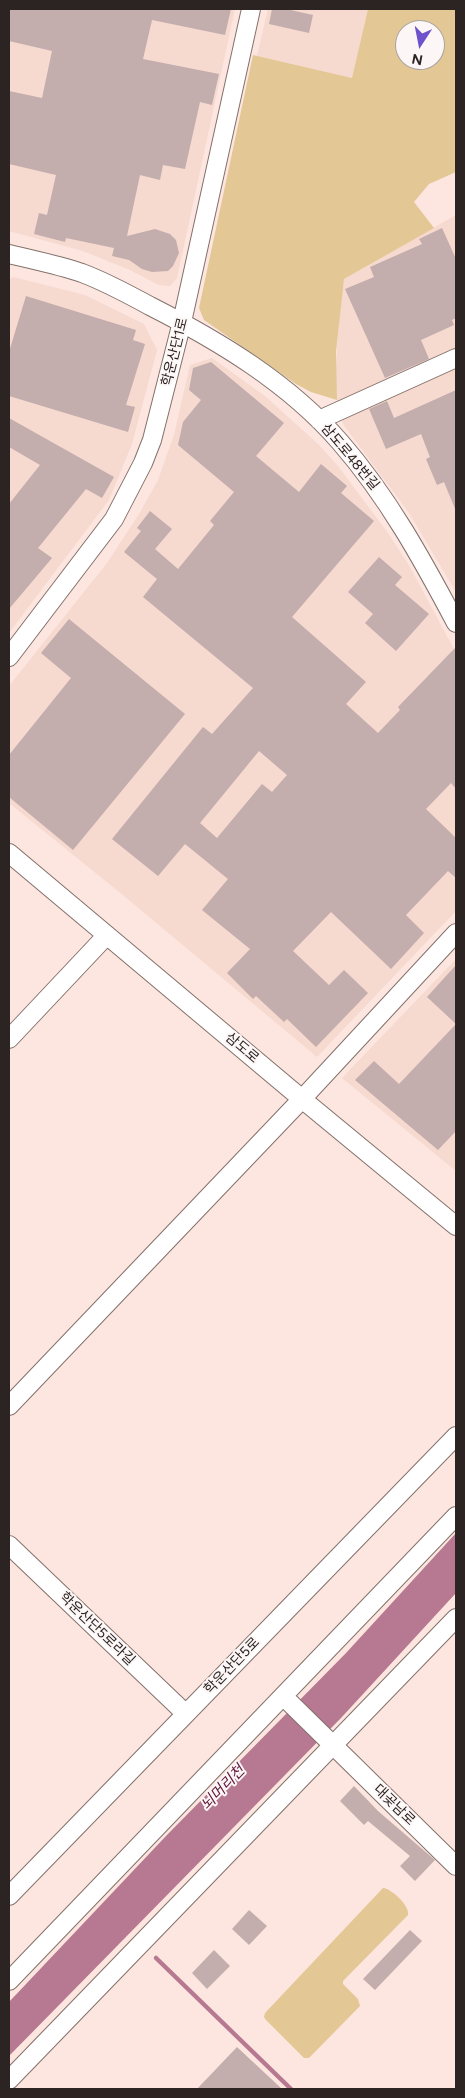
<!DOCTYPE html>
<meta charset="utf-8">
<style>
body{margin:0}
#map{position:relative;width:465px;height:2098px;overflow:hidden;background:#fce6df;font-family:Figtree,sans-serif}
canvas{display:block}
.frame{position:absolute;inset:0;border:10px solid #2c2422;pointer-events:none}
.north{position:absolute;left:395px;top:20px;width:50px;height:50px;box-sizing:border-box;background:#fcf7f6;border:1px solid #a9a3a1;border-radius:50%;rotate:191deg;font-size:14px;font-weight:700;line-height:20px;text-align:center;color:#2c2422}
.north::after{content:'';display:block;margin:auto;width:18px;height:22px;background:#6d52cc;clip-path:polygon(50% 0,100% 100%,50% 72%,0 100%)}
</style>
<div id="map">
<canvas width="465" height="2098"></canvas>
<div class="frame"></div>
<div class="north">N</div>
</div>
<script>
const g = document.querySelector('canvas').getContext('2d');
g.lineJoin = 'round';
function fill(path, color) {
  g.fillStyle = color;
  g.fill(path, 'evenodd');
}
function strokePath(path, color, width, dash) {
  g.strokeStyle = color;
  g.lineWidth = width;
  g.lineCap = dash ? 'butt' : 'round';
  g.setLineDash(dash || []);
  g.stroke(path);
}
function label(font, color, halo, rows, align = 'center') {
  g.font = font + ' Figtree,"Noto Sans KR",sans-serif';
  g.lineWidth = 4;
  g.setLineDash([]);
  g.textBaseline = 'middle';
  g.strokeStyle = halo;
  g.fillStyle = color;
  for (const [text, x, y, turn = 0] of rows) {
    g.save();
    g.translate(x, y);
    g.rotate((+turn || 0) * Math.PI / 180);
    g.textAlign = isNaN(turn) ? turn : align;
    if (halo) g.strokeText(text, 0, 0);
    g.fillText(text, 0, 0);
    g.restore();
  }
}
fill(new Path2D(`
 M9 9H235L177 278 170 286 159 285 130 270 83 251 9 231Z
 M268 9H368L352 78 257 56Z
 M456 215V592L409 513 343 424 337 400 335 380 339 321 344 279Z
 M13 277 85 295 144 324 157 350 132 444 109 500 9 633V280Z
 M212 358 265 396 319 445 338 466 388 533 410 567 456 653V911L317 1057 118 891 9 803V686L107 563 139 514 158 480 174 435 190 365Z
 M456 959V1171L342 1078Z`), '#f6d9cf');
fill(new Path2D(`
 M368 9H456V172L429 184 414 202 434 228 344 279 336 352 337 400 311 392 296 384 204 320 199 308 253 55 352 78ZM405 30H435V60H405Z
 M383 1888C392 1889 410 1906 408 1915L343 1981V1984L358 1999 360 2006 309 2058H304L266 2020 264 2017 265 2013Z`), '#e3c795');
fill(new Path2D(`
 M456 1533V1593L341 1718 9 2056V2002L166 1836 346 1653Z`), '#b77991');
strokePath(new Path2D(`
 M156 1958 291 2089`), '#b77991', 4.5);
fill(new Path2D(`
 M9 9H231L225 35 152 20 143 59 219 74 212 105 200 102 185 169 163 165 160 180 140 175 127 236 155 229 170 234 176 240 179 253 173 266 168 271 152 272 142 269 129 260 112 256 114 248 66 238 65 242 34 234 39 213 47 215 56 175 9 164V91L42 98 52 51 9 41Z
 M272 9H286L313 15 309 33 269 24Z
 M442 228 456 259V318L452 320 454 325 421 340 429 359 385 378 345 289 374 277 370 267 422 244 419 239Z
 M26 296 136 330 133 340 145 344 126 405 135 407 128 432 9 396V352Z
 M211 362 284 423 256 456 299 492 321 464 347 486 341 493 374 521 292 617 366 682 346 704 378 733 400 710 398 707 456 647V789L451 783 426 809 456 838V878L448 871 406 915 424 933 391 969 331 912 293 951 329 985 344 970 368 993 316 1047 287 1019 284 1022 256 996 253 999 227 973 250 949 202 910 228 879 185 844 158 876 112 839 203 727 212 734 253 688 143 597 157 579 124 552 141 531 137 528 150 511 172 529 155 549 178 569 214 525 210 521 234 492 178 445 183 422 201 400 189 390 193 368ZM259 751 287 775 272 792 262 784 217 838 200 823Z
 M456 390V511L444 482 437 485 426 459 430 457 421 434 386 449 369 409 387 401 394 418Z
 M9 418 114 477 102 498 86 489 38 548 52 558 9 609V504L40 465 9 447Z
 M379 557 402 577 395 585 429 614 396 651 365 623 373 614 348 592Z
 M69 619 185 714 73 850 9 797V755L71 678 41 653Z
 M456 965V1131L438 1150 355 1080 374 1061 399 1084 456 1024 427 997Z
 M354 1786 378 1811 435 1860 415 1881 400 1866 410 1856 368 1821 364 1825 340 1801Z
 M249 1910 267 1926 249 1945 232 1929Z
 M410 1930 422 1941 375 1990 363 1979Z
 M214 1950 230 1966 207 1989 192 1973Z
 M237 2047 282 2089H197Z`), '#c3adad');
const minor = new Path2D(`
 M9 254C33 260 58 265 82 273 106 282 128 294 150 306 219 341 289 383 340 442 388 497 422 559 456 623
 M319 420 456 358
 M9 657 114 519 143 463 152 440 182 322 251 9
 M9 853 302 1099 456 933
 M9 1039 107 935
 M9 1406 302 1099 456 1226
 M9 1545 186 1714
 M284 1697 456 1866
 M9 1896 456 1436
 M9 1981 456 1516
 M9 2080 456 1618`);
strokePath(minor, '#84716b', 20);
strokePath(minor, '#fff', 18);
label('14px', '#2c2422', '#fcf7f6', [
 ["학운산단1로",175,352,-76],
 ["삼도로48번길",350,457,50],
 ["삼도로",242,1048,40],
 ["학운산단5로라길",97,1629,44],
 ["학운산단5로",232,1666,-46],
 ["대곶남로",394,1805,44]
]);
label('italic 15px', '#62183d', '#fcf7f6', [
 ["뇌머리천",223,1788,-46]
]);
</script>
